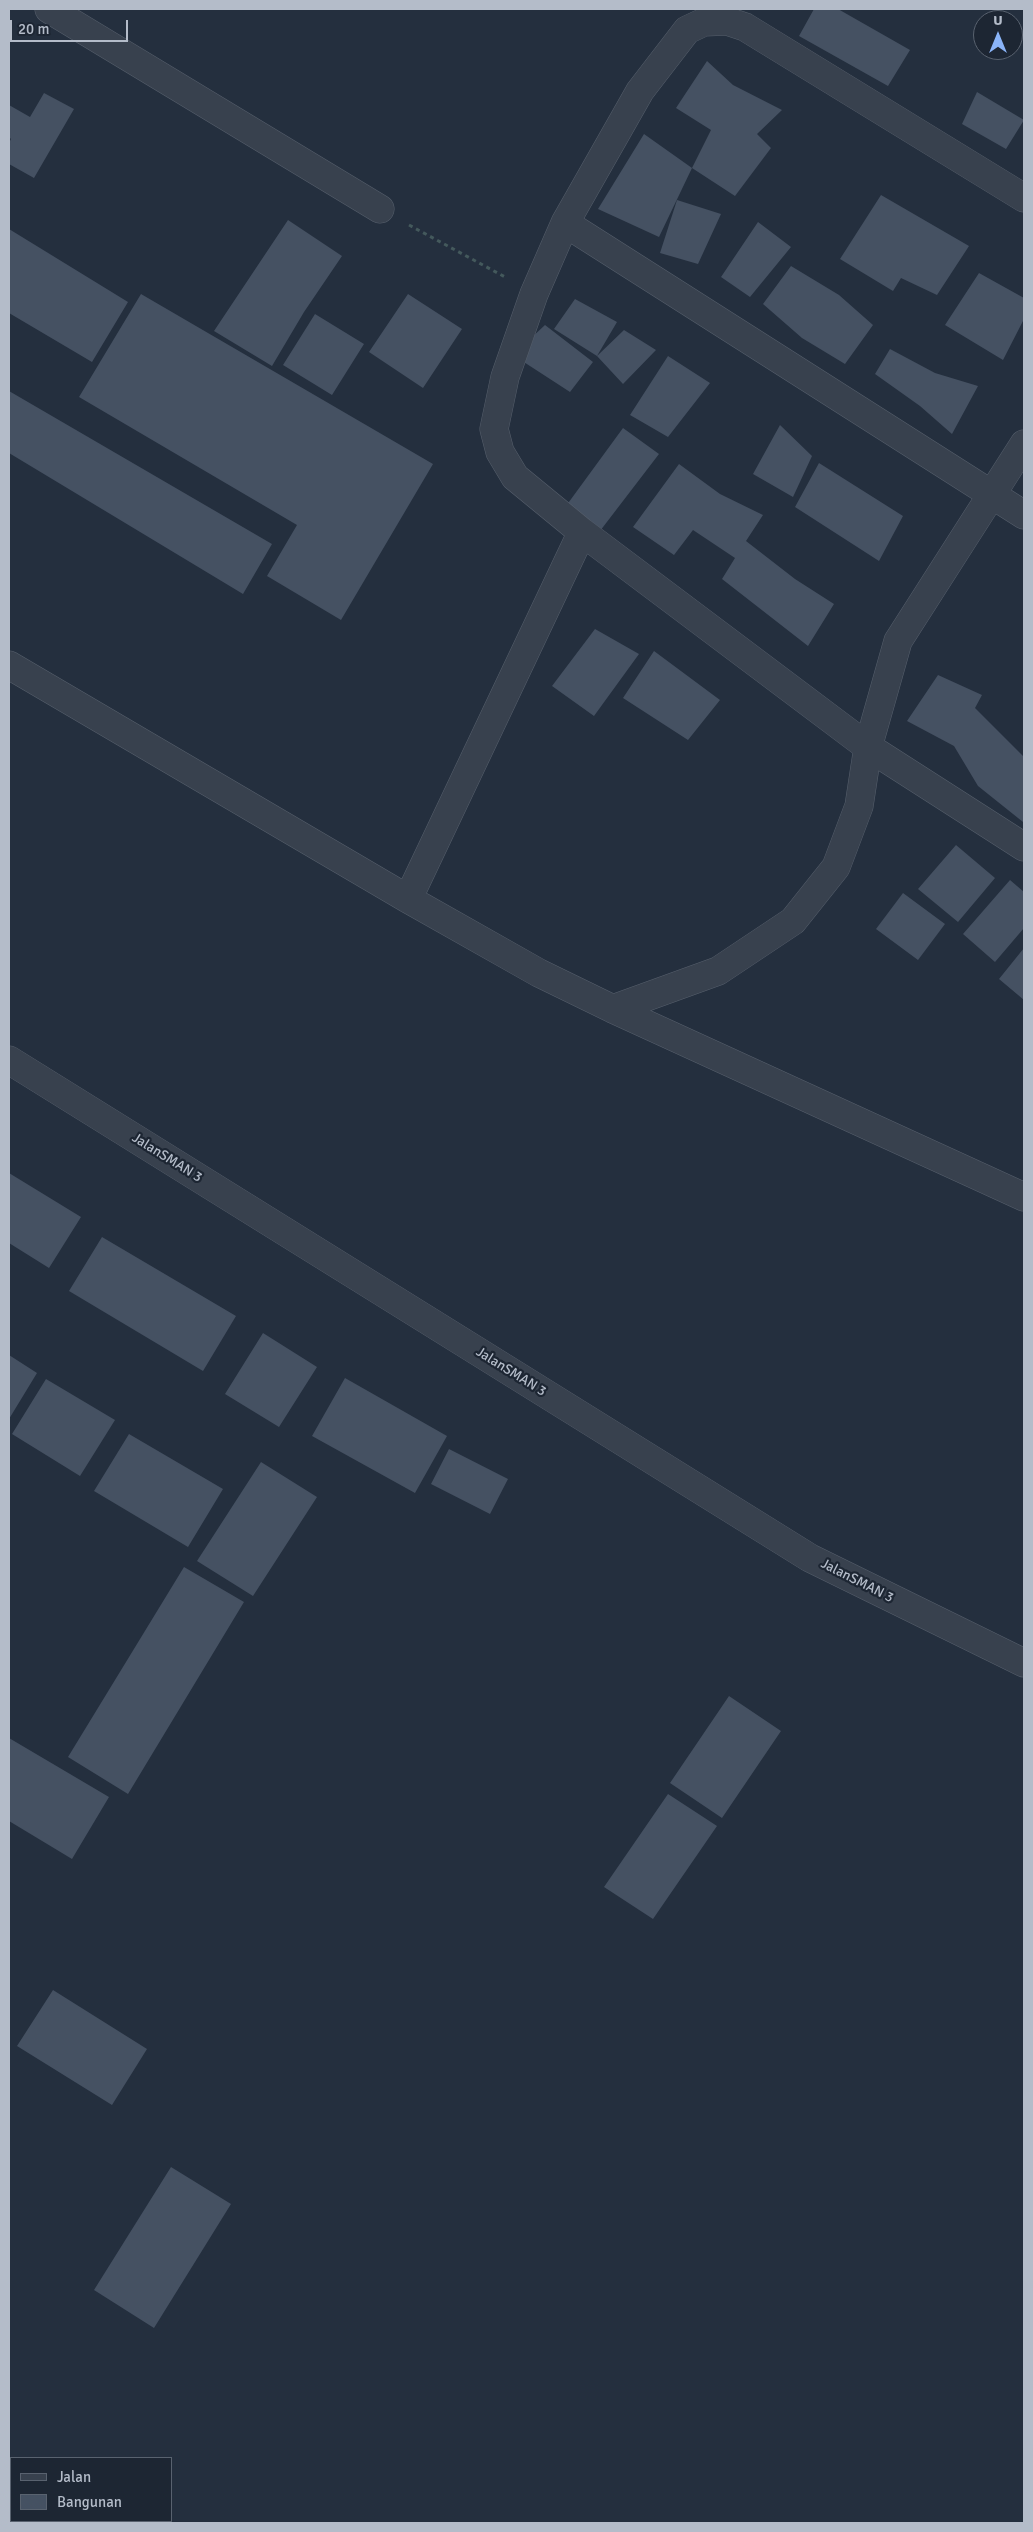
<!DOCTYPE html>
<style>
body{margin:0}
#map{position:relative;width:1033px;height:2532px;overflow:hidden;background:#242f3e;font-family:Signika,sans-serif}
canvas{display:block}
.frame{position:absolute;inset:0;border:10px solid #b4bcc9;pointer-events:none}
.legend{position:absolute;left:10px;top:2457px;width:162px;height:65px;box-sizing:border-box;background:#1d2633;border:1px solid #59626f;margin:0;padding:6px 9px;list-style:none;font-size:15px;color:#b4bcc9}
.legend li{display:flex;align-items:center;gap:10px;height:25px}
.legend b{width:25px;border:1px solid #59626f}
.north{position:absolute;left:973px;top:10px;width:50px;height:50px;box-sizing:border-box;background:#1d2633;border:1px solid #59626f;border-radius:50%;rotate:0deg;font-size:14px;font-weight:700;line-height:20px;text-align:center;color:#b4bcc9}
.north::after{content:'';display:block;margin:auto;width:18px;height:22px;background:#8ab4f8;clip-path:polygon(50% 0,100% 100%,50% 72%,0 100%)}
.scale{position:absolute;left:10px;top:20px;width:118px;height:22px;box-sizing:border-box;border:2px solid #b4bcc9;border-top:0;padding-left:6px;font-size:15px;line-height:18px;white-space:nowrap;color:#b4bcc9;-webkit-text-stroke:4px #1d2633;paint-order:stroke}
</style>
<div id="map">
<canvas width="1033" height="2532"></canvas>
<div class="frame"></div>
<ul class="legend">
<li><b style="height:6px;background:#38414e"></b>Jalan</li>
<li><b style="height:14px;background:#455162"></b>Bangunan</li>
</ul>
<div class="north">U</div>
<div class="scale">20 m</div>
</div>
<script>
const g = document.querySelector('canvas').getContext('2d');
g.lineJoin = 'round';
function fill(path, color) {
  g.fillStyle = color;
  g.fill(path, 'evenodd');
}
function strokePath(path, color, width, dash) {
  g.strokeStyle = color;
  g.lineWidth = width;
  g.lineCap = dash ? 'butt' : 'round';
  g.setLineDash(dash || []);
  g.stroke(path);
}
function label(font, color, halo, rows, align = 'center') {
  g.font = font + ' Signika,sans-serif';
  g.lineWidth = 4.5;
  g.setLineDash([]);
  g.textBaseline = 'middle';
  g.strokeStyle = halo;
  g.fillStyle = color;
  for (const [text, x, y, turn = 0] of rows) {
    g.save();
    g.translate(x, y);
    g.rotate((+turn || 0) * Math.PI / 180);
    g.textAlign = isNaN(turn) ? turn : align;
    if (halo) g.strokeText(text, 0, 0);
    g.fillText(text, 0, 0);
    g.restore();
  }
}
fill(new Path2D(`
 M814 9H838L910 50 888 86 799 36Z
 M707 61 733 85 782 110 757 134 771 148 735 196 692 168 711 130 676 108Z
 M977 92 1024 120 1006 149 962 124Z
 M44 93 74 109 34 178 9 164V143L11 139 9 137V105L30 117Z
 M644 134 692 168 659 237 598 209Z
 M881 195 969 246 937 295 901 278 893 291 840 259Z
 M677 200 721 214 698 264 660 253Z
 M288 220 342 256 304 312 272 366 214 331Z
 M758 222 791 247 750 297 721 277Z
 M9 229 128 302 92 362 9 313Z
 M791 266 839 295 873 325 845 364 802 338 763 304Z
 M979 273 1024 298V319L1003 360 945 325Z
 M141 294 433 464 341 620 267 576 297 525 79 397Z
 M408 294 462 329 423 388 369 352Z
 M575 299 617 322 597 356 554 329Z
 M315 314 364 344 332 395 283 365Z
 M545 325 593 362 570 392 513 355Z
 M624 330 656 350 623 384 597 356Z
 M890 349 935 373 978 386 952 434 920 406 875 374Z
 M668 356 710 383 668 437 630 415Z
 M9 391 272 544 243 594 9 453Z
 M780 425 812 456 793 497 753 474Z
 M623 428 659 454 600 531 566 506Z
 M819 463 903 516 879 561 795 507Z
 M679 464 720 494 763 515 746 541 795 579 834 604 808 646 722 579 735 558 693 530 674 555 633 527Z
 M595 629 639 654 594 716 552 686Z
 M654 651 720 700 688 740 623 698Z
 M938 675 982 695 975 708 1024 757 1023 822 978 786 954 746 907 721Z
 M956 845 995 878 958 922 918 889Z
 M1010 880 1024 892V928L995 962 963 934Z
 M903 893 945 924 918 960 876 929Z
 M1024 948V1000L999 979Z
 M9 1173 81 1217 49 1268 9 1243Z
 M102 1237 236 1316 203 1371 69 1291Z
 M263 1333 317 1367 279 1427 225 1394Z
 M9 1355 37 1373 9 1419Z
 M345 1378 447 1436 415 1493 312 1436Z
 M46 1379 115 1420 80 1476 12 1434Z
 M129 1434 223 1489 188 1547 94 1491Z
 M449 1449 508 1479 490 1514 431 1484Z
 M261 1462 317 1497 253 1596 197 1561Z
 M184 1567 244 1602 128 1794 68 1757Z
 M729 1696 781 1731 722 1818 670 1783Z
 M9 1738 109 1797 72 1859 9 1821Z
 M668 1794 717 1826 653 1919 604 1887Z
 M53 1990 147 2049 112 2105 17 2046Z
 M171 2167 231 2204 154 2328 94 2290Z`), '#455162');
const minor = new Path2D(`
 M49 9 380 209
 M1024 198 745 27 727 21 704 22 687 30 640 91 565 223 534 294 505 377 494 429 500 452 515 477 582 532 868 747 1024 847
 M565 223 1024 515
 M9 665 408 899 539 973 613 1009 718 971 793 921 836 867 859 806 868 747 898 641 1024 444
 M408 899 582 532
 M613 1009 1024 1197
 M9 1060 810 1558 1024 1663`);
strokePath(minor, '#565f6c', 29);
strokePath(new Path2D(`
 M409 225 505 277`), '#44595c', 3, [4, 4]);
strokePath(minor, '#38414e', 28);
label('14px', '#b4bcc9', '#1d2633', [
 ["JalanSMAN 3",167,1158,32],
 ["JalanSMAN 3",511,1372,32],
 ["JalanSMAN 3",857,1581,27]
]);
</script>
